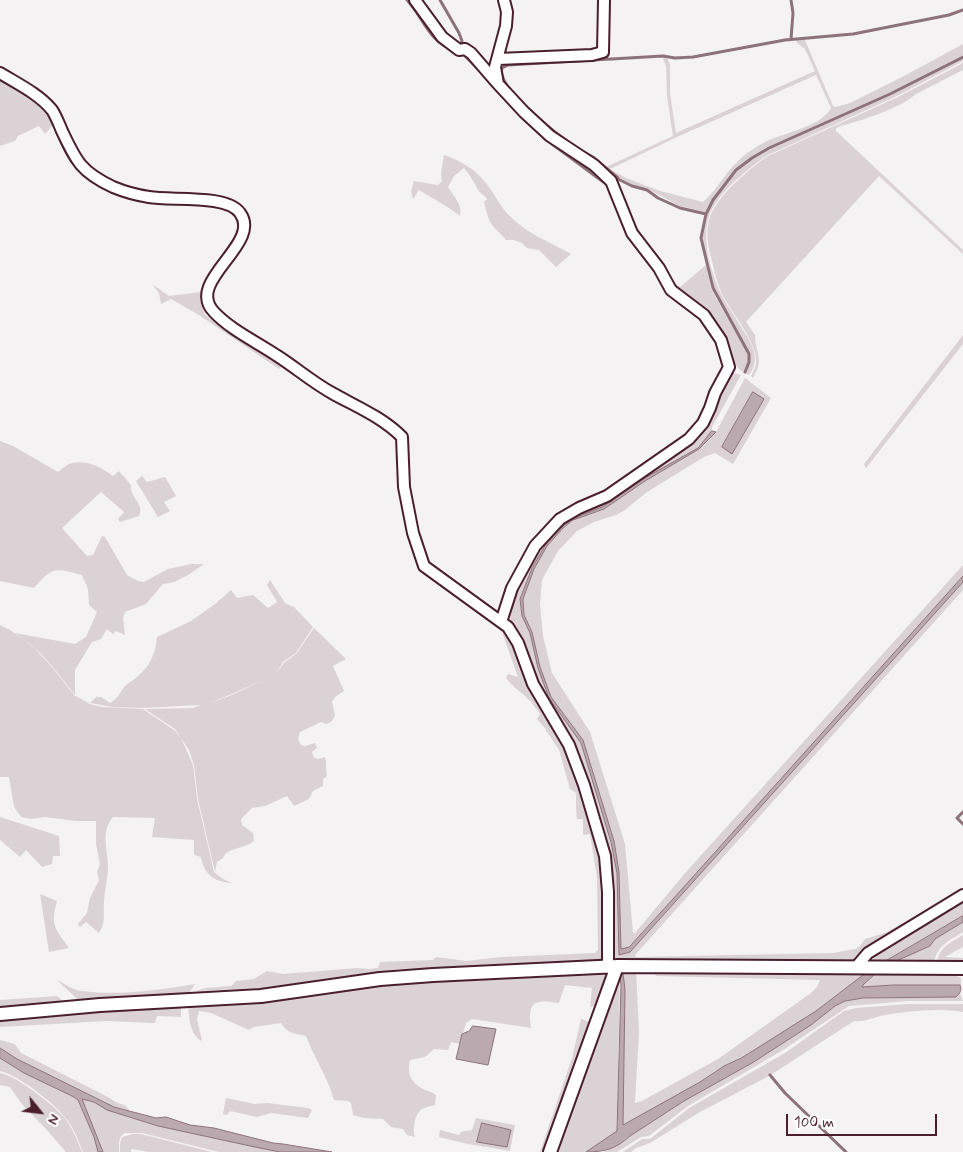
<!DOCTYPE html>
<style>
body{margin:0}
#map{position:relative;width:963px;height:1152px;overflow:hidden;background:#f4f2f2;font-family:Mynerve,sans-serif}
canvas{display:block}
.north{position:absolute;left:15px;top:1087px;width:50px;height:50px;-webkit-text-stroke:4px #fff;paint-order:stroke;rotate:119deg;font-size:14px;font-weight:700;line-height:20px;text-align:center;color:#4a1f2b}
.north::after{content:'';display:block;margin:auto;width:18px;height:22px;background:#4a1f2b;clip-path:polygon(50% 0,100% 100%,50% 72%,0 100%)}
.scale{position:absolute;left:786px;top:1114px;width:151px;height:22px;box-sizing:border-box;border:2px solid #4a1f2b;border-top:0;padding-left:6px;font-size:15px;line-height:18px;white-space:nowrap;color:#4a1f2b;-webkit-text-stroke:4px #fff;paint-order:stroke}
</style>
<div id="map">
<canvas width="963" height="1152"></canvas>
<div class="north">N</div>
<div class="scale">100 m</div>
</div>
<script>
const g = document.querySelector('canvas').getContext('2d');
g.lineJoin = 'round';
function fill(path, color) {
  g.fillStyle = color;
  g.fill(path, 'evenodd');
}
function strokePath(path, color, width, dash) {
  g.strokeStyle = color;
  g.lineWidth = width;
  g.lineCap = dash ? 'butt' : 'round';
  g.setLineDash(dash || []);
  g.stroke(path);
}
fill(new Path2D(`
 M796 40H805L833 106 836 107 850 103 904 76 963 44V55L889 93 768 147C739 163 721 183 705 212L680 206 648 189 633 185 618 177 606 167 673 136 667 96 666 66 663 58H667L670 64V94L676 133 815 71 805 49 797 43ZM816 75 831 108C822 126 784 133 767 141 757 146 746 153 738 161 725 173 717 190 703 202L660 191 626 178 610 169 677 137Z
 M963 58V61L897 96 768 155C748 168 714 196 708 219 702 242 711 272 721 294 725 302 730 309 735 317 742 330 754 342 755 358 755 364 753 370 749 375L745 373 750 362V354L713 288 702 238 707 214 714 200 737 171 752 158 769 149 890 95Z
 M963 63V70L916 94C901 108 860 121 841 126L836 128V131L963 250V254L879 176 746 322 755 335C755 354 765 357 753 378L751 376C753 372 756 367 756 362 758 343 731 312 722 294 718 285 715 275 713 265 709 250 705 235 709 220 715 197 749 169 768 156L898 97Z
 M0 77C23 92 40 99 54 124L45 134 39 126 18 136 15 141 0 146Z
 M444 155C461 161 475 169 486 183 496 196 501 209 514 220 530 235 552 243 571 254L556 267 539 250 527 248 522 243 514 240H506C502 234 496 231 492 225 488 219 486 210 484 202L487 199C485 195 480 194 478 190 474 182 470 175 464 168L454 176 448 187C454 196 463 206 460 216 448 206 433 199 419 190L413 199 411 191 414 181 438 185 442 181 441 173Z
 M706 265 711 289 748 355V361L743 372C730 363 731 350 723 340 707 320 688 302 670 283L673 281 680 287Z
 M152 284 169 296 201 292 200 299 205 315 282 365 279 369 199 315 171 299 161 304 159 293Z
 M963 335V344L866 468 864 464Z
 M730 373H733L741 375 712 427C713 436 703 442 698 448L602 507 572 519 546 544 532 568 520 599 522 616 530 633 538 668 549 698 581 743 611 842 617 873 619 955 630 952 963 582V590L635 955 636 957 833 953 855 949 860 946 865 939 885 933 963 889V893L858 960 634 961 620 960 613 957 605 847 548 707 511 624 510 612 518 587 532 558 549 533 576 513 697 436 717 395Z
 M745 378 771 398 733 464 715 453 704 457 647 492 625 510 616 515 594 522 577 531 558 551 542 580 540 604 543 636 552 673 590 732 625 844 633 933H635L686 872 963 565V576L673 899 628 947 620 950 619 872 614 841 583 740 551 697 540 667 532 632 524 615 523 599 534 569 547 546 563 528 573 520 604 509 645 481 705 445 716 432Z
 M0 441 13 446 58 472C62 469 67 464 72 463 87 460 101 467 113 476L119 471 131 485C129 497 145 503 139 516L120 522 118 519 124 512 101 492 62 528 87 556 93 555 102 536 105 537 127 575 138 581 144 582 168 569 191 564H204L188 575 174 582 163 584 146 604 125 612 123 618 125 635 116 631 113 634 107 629 101 639 92 642 75 670V695L53 667 40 653 15 633 75 644 86 637 97 612 89 605 88 589 82 575C54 568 53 566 34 588L0 581Z
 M142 476 147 482 165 477 176 496 164 502 170 511 158 517 136 481Z
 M270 580 285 603 294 607 313 627 296 653 283 662 277 672 270 677 232 694 204 705 232 695 270 677 277 672 284 663 297 653 314 628 346 659 333 666 344 691 335 697 332 702 335 716 331 722 326 724 321 722 300 732 298 739 301 745 305 746 315 743 317 748 312 752 314 758 319 759 325 757C327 763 325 769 327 776L323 779V786L313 791 309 799 294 806 287 796 265 806 252 808 241 819 242 825 253 833 254 841C246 848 234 847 225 854L223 858 217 862 215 872 198 799 194 765 189 750 175 729 145 709 193 708 201 705 143 708 112 707 90 703 96 697H101L110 703C119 698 119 693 125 686 129 682 134 680 138 676 151 665 155 654 157 637L191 621 215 604 231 590 237 598 253 595 268 608 277 602 267 585Z
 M0 625 10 630 32 646 52 667 74 695 90 704 102 707 143 709 174 730 181 738 193 765 197 799 214 872 223 879 232 883C215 882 204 875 201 857L194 855V840L152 837 155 818 113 817C100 832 108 850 108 867 108 879 104 891 104 903 103 914 106 923 99 933L86 922 80 927 78 924 87 913 90 898 99 880 97 872 100 864 96 844V821H76L45 817 31 819 21 817 14 807 9 777H0Z
 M506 630 530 689 560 737 573 764 599 849 603 885 604 959 601 961 400 969 265 988 195 991 206 988 231 986 236 981 254 979 267 971 283 974 358 968 369 969 378 968 380 962 433 960 436 957 466 961 502 957 595 953 598 950 597 877 590 834 583 835V819H577L576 808V793L570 789 559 750 544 727 537 719 540 714C536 709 532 702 527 698 520 691 512 686 506 678L508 674 518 677 502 632Z
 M0 817 59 836 60 856H53L52 864 42 867 26 850 20 857 0 840Z
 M40 894 57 901C50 926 55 928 69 948L49 952Z
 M963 900V916L887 961 894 962 930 946 935 939 963 922V932C949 941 937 945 934 963L874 962 873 955Z
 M963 935V947L945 957 963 958V964L937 963C939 947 950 943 963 935Z
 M636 970 639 1032 635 1103 642 1101 718 1059 811 993 817 987 820 980 656 976 652 970 867 972 816 1011 759 1047 715 1071 700 1082 634 1120 622 1125 625 990 620 972 617 1131 586 1152H554L617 972Z
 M603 973 606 978 597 1005 590 1007 592 988 565 985 559 1003C535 999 527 1001 531 1028L472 1019 466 1023 460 1044 451 1042 448 1050 434 1049 425 1057 410 1060C407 1072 410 1081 421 1088 426 1091 431 1091 436 1095L435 1105C431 1106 426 1107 422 1109 415 1113 412 1129 415 1137L407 1135 403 1129 391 1127 383 1119 364 1118 353 1115 351 1103 348 1101 334 1100C328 1077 314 1058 306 1036 296 1034 286 1033 281 1023L254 1027 249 1030 211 1013 199 1011 197 1019 202 1041C190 1036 189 1017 188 1005L369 984Z
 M876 973 954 975 961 978V988L959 985H893L862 987 863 985Z
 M57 980C65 984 73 990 82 991 118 996 160 990 195 984L189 993 77 999Z
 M960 993 963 1001H908L849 1006 783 1050 688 1106 649 1136 641 1137 617 1152H603L624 1142 630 1136 684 1101 752 1063 811 1025 835 1006 845 1001 863 998 955 997Z
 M57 996 62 1000 61 1002 0 1008V1000Z
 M908 1004H963V1012C937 1008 910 1011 885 1015 873 1017 866 1022 854 1021L769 1076 700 1112 650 1143 636 1148 631 1152H623L642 1139H650L689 1108 785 1053 844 1011 856 1008Z
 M181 1006V1017L157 1016 155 1023 106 1021 0 1027V1019Z
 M581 1019 590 1022 545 1152H540L572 1058Z
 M0 1040 15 1044 21 1053 106 1096 116 1102 126 1106 129 1110 114 1107 17 1059 0 1048Z
 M0 1058 24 1073 74 1097 78 1100 94 1137 98 1152H83C79 1143 76 1133 70 1124 60 1107 19 1075 0 1071Z
 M0 1073C17 1076 52 1104 64 1117 72 1127 77 1140 82 1152H66L46 1129 21 1103 10 1087 0 1085Z
 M226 1098 255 1104 267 1103 308 1108 312 1110 308 1118 271 1113 257 1117 230 1111 227 1115 223 1114Z
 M81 1099 94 1102 116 1113 158 1126 280 1152H219L142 1133H125L121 1136 119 1142V1152H103Z
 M476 1118 515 1125 510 1151 468 1144 439 1137 440 1130 459 1135 461 1132 472 1130Z
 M133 1134H141L212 1152H149L131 1149V1152H120V1143L122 1137Z`), '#dbd2d5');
const water = new Path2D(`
 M753 392 764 399 732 454 722 447Z
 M712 431 716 432 699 449 645 481 604 509 573 520 563 528 547 546 534 569 523 599 524 615 532 632 540 667 551 697 583 740 614 841 619 872 621 949 629 947 673 899 963 576V582L630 952 619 955 617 873 611 842 581 743 549 698 538 668 530 633 522 616 520 599 532 568 546 544 562 527 572 519 602 507 643 479 698 448Z
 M963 916V922L935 939 930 946 894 962 886 961Z
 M620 972 623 973 625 990 623 1125 700 1082 724 1066 741 1058 759 1047 816 1011 867 972 876 973 863 985 862 987 893 985H960C962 991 960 993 956 997L863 998 845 1001 835 1006 811 1025 752 1063 684 1101 630 1136C616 1149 604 1152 586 1152L617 1131 621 986Z
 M473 1026 496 1029 488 1065 456 1059 462 1034 469 1031Z
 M0 1048 17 1059 114 1107 156 1118 166 1117 190 1125 214 1128 273 1143 283 1144 332 1152H280L255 1147 158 1126 107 1110 94 1102 82 1099 103 1152H98L94 1137 78 1100 74 1097 24 1073 0 1058Z
 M482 1123 511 1130 507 1147 477 1142Z`);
fill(water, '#baa9ae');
strokePath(water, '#8d727a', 1);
strokePath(new Path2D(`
 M407 0C423 17 429 42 453 50
 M440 0 459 33 462 41 459 50 479 70
 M791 0 793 13 791 39
 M515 110 540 133
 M548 141 606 184 610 182
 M567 141C552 130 496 87 502 68L508 65 663 56 675 58 693 57 785 40 853 34 949 15 963 10
 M578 149 593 157 618 178
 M618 179 632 186 647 190 658 198 680 208 706 214
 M745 372 749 362V354L713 288 701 238 706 214 713 200 736 170 752 158 769 148 890 94 963 57
 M963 812 957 818 963 824
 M770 1075 785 1093 846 1152`), '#8d727a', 3);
const minor = new Path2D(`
 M415 0 442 37 459 50 465 49 471 53 497 83
 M498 59 592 55 603 52 604 0
 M0 73C18 84 39 94 52 110 56 116 59 124 62 131 76 161 81 172 113 187 125 192 136 195 149 197 171 201 227 194 240 213 263 244 184 281 214 312 231 330 255 341 276 355 295 367 312 382 332 393 357 407 382 417 402 437L404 487 413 533 424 566 508 627 518 643 533 684 569 745 584 785 605 856 608 892V967
 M501 622 512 588 535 546 560 519 579 508 607 496 689 439 703 423 710 408 715 393 729 367 721 340 704 315 671 290 659 268 632 233 611 181 594 165 550 136 524 112 498 84 495 67 506 26 507 12 504 0
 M856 967 868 953 963 895`);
const major = new Path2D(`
 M0 1014 100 1005 261 996 380 979 433 975 619 966 963 968
 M550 1152 617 966`);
strokePath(minor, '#4a1f2b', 14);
strokePath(major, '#4a1f2b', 16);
strokePath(minor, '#fff', 10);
strokePath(major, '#fff', 12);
</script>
